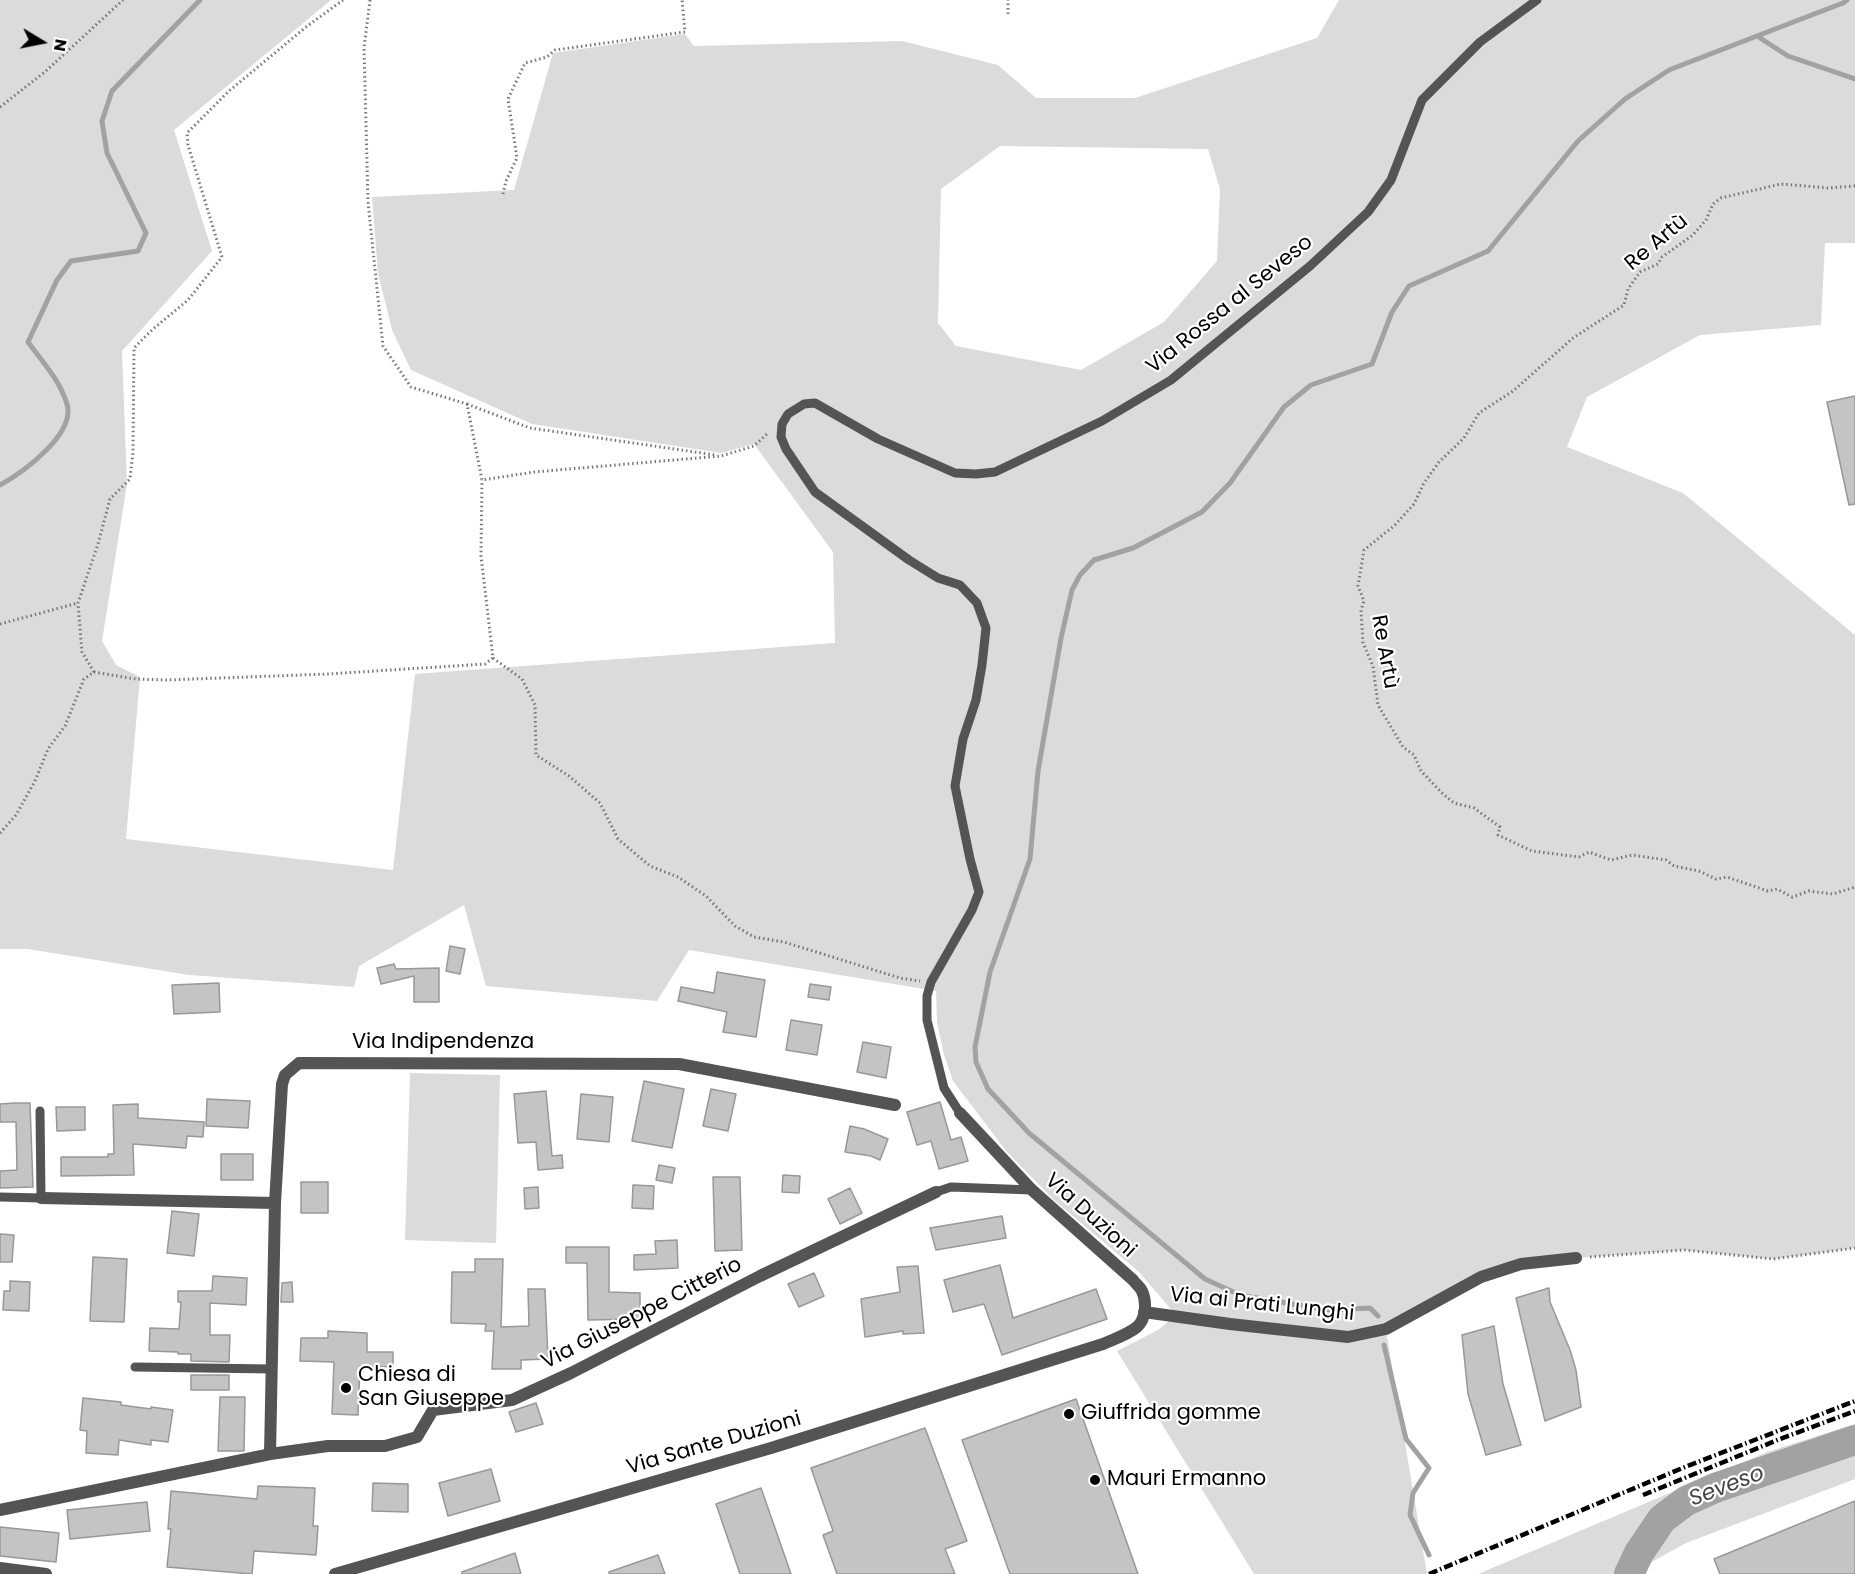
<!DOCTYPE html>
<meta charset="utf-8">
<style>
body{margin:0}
#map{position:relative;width:1855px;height:1574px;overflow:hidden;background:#fff;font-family:Poppins,sans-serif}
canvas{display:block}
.north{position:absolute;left:12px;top:12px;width:60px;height:60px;-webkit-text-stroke:4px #fff;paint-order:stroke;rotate:100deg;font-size:16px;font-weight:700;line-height:24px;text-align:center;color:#000}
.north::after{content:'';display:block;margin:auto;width:21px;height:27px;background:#000;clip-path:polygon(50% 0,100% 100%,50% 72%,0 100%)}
</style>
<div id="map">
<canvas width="1855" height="1574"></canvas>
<div class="north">N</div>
</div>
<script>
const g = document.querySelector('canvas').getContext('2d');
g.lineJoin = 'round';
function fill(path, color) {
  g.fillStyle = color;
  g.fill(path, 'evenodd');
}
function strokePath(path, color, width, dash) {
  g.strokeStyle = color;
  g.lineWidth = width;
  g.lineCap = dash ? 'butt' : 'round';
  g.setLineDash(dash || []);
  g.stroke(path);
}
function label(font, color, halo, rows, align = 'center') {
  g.font = font + ' Poppins,sans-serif';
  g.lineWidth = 4.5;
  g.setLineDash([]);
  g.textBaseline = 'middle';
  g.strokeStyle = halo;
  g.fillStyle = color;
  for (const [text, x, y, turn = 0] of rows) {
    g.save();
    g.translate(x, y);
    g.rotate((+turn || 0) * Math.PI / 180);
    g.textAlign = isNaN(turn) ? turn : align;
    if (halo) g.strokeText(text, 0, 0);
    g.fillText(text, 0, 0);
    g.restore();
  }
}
fill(new Path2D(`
 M0 0H331L174 130 212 251 122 351 127 484 102 641 116 665 140 677 126 839 393 870 415 674 835 643 833 552 754 444 721 453 532 424 411 370 392 330 378 273 372 197 514 190 553 53 685 34 694 46 902 41 998 65 1036 98H1135L1317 38 1339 0H1855V243H1825L1821 325 1700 335 1587 397 1567 447 1683 493 1855 635V1248L1773 1259 1684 1250 1576 1258 1521 1264 1386 1330 1427 1574H1254L1117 1351 1158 1330 1176 1315 1139 1272 1054 1200 1007 1152 953 1081 944 1055 937 1022 936 991 689 950 657 1001 486 986 464 905 359 966 354 987 189 975 28 949H0ZM1000 146 1208 149 1220 189 1217 261 1164 322 1081 370 956 346 938 323 941 189Z
 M410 1073 500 1075 496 1243 405 1240Z
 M1855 1424V1479L1686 1543 1630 1574H1478L1767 1452Z`), '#dbdbdb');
strokePath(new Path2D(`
 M1847 0 1843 3 1757 36 1788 56 1855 79
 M0 485C22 473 76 434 67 404 60 381 43 362 28 342L57 280 71 261 138 251 146 233 107 153 102 121 112 91 200 0
 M1378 1316 1370 1308 1330 1310 1292 1304 1240 1295 1205 1279 1029 1133 988 1089 976 1062 975 1047 990 972 1030 859 1038 771 1061 638 1072 590 1080 575 1094 560 1133 548 1202 512 1230 483 1284 407 1311 385 1372 364 1392 312 1409 286 1488 251 1578 141 1625 99 1669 70 1757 36
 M1384 1345 1406 1439 1429 1468 1413 1493 1410 1515 1429 1555`), '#a2a2a2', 5);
strokePath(new Path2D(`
 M1629 1574 1639 1553 1662 1519 1686 1501 1715 1488 1855 1440`), '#a2a2a2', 30);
const building = new Path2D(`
 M1855 396V504L1849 505 1827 402Z
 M450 946 465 949 460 974 446 971Z
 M394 964 396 969 439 968V1002H414V976L381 984 377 968Z
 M717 972 765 980 756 1037 723 1032 727 1012 678 1001 681 987 714 993Z
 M219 983 220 1012 174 1014 172 985Z
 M810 984 831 987 829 1000 808 997Z
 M791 1020 822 1025 817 1055 786 1050Z
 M863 1042 891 1047 886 1078 857 1072Z
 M644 1081 684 1089 672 1148 632 1141Z
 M711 1089 736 1094 728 1131 703 1126Z
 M546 1091 552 1156 562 1155 563 1168 538 1170 536 1142 518 1143 514 1094Z
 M581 1094 613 1097 609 1142 577 1139Z
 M207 1099 250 1101 248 1128 206 1126Z
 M940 1102 951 1140 961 1137 968 1161 939 1169 931 1141 917 1145 907 1112Z
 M15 1103H30L33 1187 0 1188V1171L17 1170 16 1122H0V1104Z
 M138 1104V1118L204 1122 203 1137 187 1136 186 1148 133 1144 134 1175 61 1176V1157H108V1154H114L113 1105Z
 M56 1107H85V1130L57 1131Z
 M850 1126 864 1129 888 1139 880 1160 871 1156 845 1152Z
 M221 1154H253V1180H221Z
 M659 1165 675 1168 672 1183 656 1180Z
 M783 1175 800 1176 799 1193 782 1192Z
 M713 1177H740L742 1250 715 1251Z
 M301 1182H328V1213H301Z
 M633 1185 654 1186 653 1209 632 1208Z
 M538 1187 539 1208 525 1209 524 1188Z
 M850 1188 862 1213 840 1224 828 1199Z
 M172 1211 199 1214 194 1256 167 1253Z
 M1002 1216 1006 1238 936 1250 930 1228Z
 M0 1234 14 1235 12 1262H0Z
 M677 1240 678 1268 634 1270V1255L656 1254 655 1241Z
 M566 1247H609V1292L640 1293V1319L588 1320 587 1263H566Z
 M93 1257 127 1259 124 1322 90 1321Z
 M475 1259H503L501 1327 529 1326 528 1289H545L548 1359 521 1360V1369H492L494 1331H485L486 1324 451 1323 452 1272H475Z
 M1000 1265 1013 1318 1096 1289 1107 1319 1002 1355 984 1304 953 1312 944 1280Z
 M918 1266 924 1333 903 1334V1331L865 1337 861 1299 900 1292 897 1267Z
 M814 1273 824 1296 799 1307 788 1284Z
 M213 1276 247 1278 246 1305 210 1303V1335H230L229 1362 191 1361V1354H178V1352L149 1351 150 1328 179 1329 181 1302H178V1291H212Z
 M10 1281 30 1282 29 1311 3 1310 4 1291H10Z
 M292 1282 293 1302H281L282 1283Z
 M1549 1288 1550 1302 1570 1350 1576 1370 1581 1407 1545 1421 1516 1298Z
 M1494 1326 1503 1384 1521 1445 1486 1455 1468 1394 1462 1335Z
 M328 1331 367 1333V1352H393V1367L360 1366 358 1415 332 1414 334 1362 300 1361 301 1338H328Z
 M191 1375H229V1390H191Z
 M220 1397H245L244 1451H218Z
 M83 1398 121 1402V1405L151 1409V1407L173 1410 168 1442 151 1440V1445L119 1440 118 1455 86 1453 87 1431 80 1430Z
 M1076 1399 1138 1574H1010L962 1440Z
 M536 1403 543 1424 516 1432 509 1412Z
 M925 1428 967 1541 945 1549 955 1574H837L823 1535 833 1531 811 1468Z
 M491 1469 500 1501 448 1516 439 1483Z
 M373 1483 408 1484V1512L372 1511Z
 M258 1486 315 1488 313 1526H318L316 1555 254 1551 252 1574 167 1567 171 1529H168L171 1491 257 1499Z
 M761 1488 791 1574H740L716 1504Z
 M1855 1501V1574H1720L1714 1559Z
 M147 1502 150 1531 70 1539 67 1510Z
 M0 1527 59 1533 56 1562 0 1556Z
 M515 1553 521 1574H462V1572Z
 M658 1555 665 1574H609V1572Z`);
fill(building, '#c4c4c4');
strokePath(building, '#989898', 1.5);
strokePath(new Path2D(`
 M370 0 364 48 368 202 383 346 411 387 467 404 482 480 534 472 721 456 754 446 768 433
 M1008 14V0
 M0 107 46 71 123 0
 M1855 186 1828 188 1781 184 1721 198 1713 204 1706 220 1693 235 1662 257 1658 264 1640 272 1628 289 1624 305 1573 338 1513 391 1479 413 1464 438 1439 462 1424 483 1414 504 1395 525 1364 550 1358 586 1364 601 1361 610 1363 643 1373 666 1378 705 1403 747 1414 755 1421 771 1442 793 1454 803 1474 808 1500 827 1498 835 1532 851 1579 857 1589 852 1611 860 1632 855 1666 860 1674 866 1699 871 1716 879 1727 877 1768 891 1777 889 1792 897 1809 891 1833 894 1855 887
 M503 194 506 181 517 158 508 99 525 63 547 57 555 50 685 32 682 0
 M467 404 530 428 716 455
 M0 624 78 603
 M493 658 522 679 535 705 536 755 569 776 600 803 618 839 650 866 678 877 706 896 735 926 754 937 784 942 900 978 920 981
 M94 672 82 652 78 603 98 544 110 499 130 479 133 452 134 348 153 329 188 300 222 257 188 145 187 133 229 91 306 27 343 0
 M0 833 16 815 35 781 48 749 65 726 84 679 94 672 136 679 166 680 328 674 485 664 493 658 481 556 482 480
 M1590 1257 1684 1250 1773 1259 1855 1248`), '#767676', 3, [1.5, 3]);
strokePath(new Path2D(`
 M960 1113 944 1088 927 1020V996L931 982 972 910 979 892 970 859 955 786 963 739 976 700 982 665 986 628 977 603 960 585 938 578 909 560 815 492 786 449 781 437 782 424 788 414 804 404 815 403 878 439 955 473 976 474 995 472 1102 421 1171 380 1310 266 1368 212 1391 180 1422 100 1480 42 1537 0
 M936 1192 951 1187 1032 1190
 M0 1197 41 1198 40 1111
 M135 1367 272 1369`), '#545454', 9);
strokePath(new Path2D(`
 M41 1198 275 1203
 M1144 1312 1230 1324 1348 1337 1386 1329 1481 1277 1521 1264 1576 1258
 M270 1454 275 1203 282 1084 285 1075 299 1063 679 1064 895 1105
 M0 1510 270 1454 328 1446H385L417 1437 433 1410 512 1400 571 1373 760 1276 936 1192
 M0 1568 46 1574
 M335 1574 771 1448 1103 1344C1114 1339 1127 1335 1137 1327 1146 1319 1147 1302 1142 1291 1140 1287 1136 1284 1133 1280L1032 1190 960 1113`), '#545454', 12);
strokePath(new Path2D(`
 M1643 1495 1780 1439 1855 1411
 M1429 1574 1685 1467 1855 1401`), '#000', 4.5, [9, 3, 1.5, 3]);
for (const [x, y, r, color] of [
 [346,1388,6,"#000"],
 [1069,1414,6,"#000"],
 [1095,1480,6,"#000"]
]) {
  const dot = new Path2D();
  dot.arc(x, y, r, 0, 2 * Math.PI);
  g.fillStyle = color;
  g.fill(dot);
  strokePath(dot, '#fff', 2);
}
label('21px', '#000', '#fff', [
 ["Re Artù",1657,243,-40],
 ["Via Rossa al Seveso",1230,305,-39],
 ["Re Artù",1384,652,80],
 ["Via Indipendenza",443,1043],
 ["Via Duzioni",1090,1216,42],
 ["Via ai Prati Lunghi",1262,1305,6],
 ["Via Giuseppe Citterio",642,1314,-27],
 ["Via Sante Duzioni",714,1444,-16]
]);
label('21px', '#000', '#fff', [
 ["Chiesa di",358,1376],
 ["San Giuseppe",358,1400],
 ["Giuffrida gomme",1081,1414],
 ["Mauri Ermanno",1107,1480]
], 'left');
label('italic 22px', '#434343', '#fff', [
 ["Seveso",1727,1487,-21]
]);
</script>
